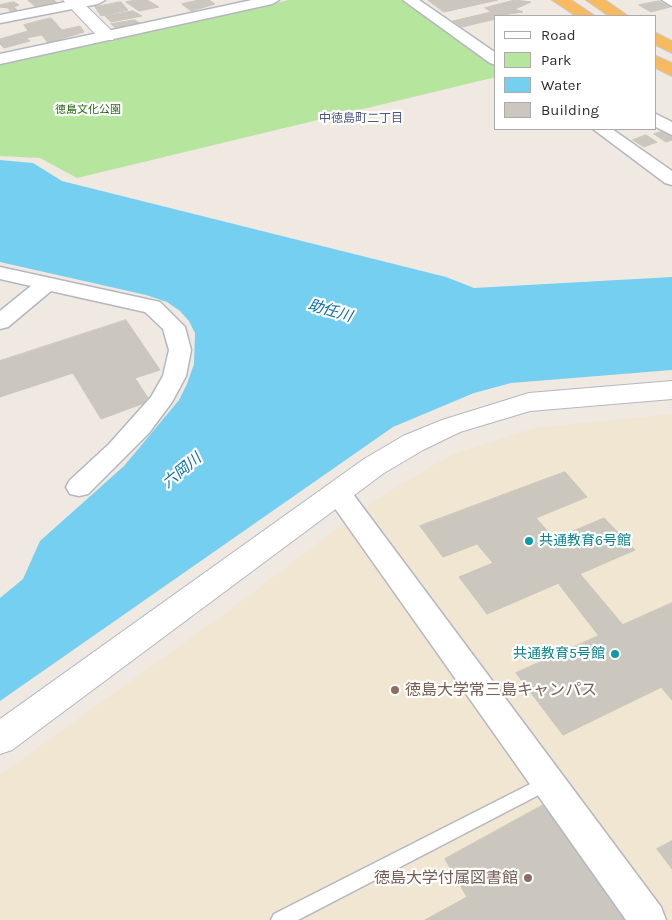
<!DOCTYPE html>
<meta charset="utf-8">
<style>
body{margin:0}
#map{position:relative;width:672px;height:920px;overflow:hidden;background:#efe9e1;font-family:Karla,sans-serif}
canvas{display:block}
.legend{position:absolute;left:494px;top:15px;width:162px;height:115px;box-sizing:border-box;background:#fff;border:1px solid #ababab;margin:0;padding:6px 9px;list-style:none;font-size:15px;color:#2e2e2e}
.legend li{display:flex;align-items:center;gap:10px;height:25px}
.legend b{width:25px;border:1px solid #ababab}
</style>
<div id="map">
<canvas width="672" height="920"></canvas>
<ul class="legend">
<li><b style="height:6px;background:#fff"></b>Road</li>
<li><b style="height:14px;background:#b6e59e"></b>Park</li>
<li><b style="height:14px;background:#75cff0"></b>Water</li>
<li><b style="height:14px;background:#cbc7bf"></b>Building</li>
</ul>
</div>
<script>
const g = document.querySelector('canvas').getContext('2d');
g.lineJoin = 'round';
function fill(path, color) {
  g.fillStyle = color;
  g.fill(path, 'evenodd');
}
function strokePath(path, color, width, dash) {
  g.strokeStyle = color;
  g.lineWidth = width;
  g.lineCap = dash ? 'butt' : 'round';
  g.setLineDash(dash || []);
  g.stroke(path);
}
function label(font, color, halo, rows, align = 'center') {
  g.font = font + ' Karla,"Noto Sans JP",sans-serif';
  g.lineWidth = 4.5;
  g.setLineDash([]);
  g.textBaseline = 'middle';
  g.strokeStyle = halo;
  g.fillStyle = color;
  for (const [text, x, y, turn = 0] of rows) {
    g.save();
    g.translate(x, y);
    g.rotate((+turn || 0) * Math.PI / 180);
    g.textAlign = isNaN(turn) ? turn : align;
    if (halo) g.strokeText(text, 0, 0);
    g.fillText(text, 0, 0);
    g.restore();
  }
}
fill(new Path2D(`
 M672 414V920H0V775L235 606 375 500 451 455 535 428Z`), '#f0e6d1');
fill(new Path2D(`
 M289 0H401L496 66V77L77 178 40 158 0 156V64Z`), '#b6e59e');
fill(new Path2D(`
 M0 160 33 163 62 181 446 277 474 288 672 277V370L511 383 474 393 393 427 0 701V598L23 579 40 541 124 466 179 400 187 384 194 364 195 333 189 321 180 311 167 302 146 295 0 262Z`), '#75cff0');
const building = new Path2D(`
 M28 0H54L57 3 36 7Z
 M137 0H147L159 7 139 11 126 2Z
 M199 0H209L215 4 191 11 182 4Z
 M428 0H498L444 12Z
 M515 0 531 2 515 9 523 12 496 16V19L462 27 453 21 491 12 485 8Z
 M659 1 670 7 651 12 639 5Z
 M14 2 19 5 14 7 17 10 11 12 8 8 0 7V5Z
 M121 2 128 10 101 16 95 7Z
 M133 11 142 16 111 22 105 16Z
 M51 18 62 30 80 26 84 32 48 43 42 35 26 38 30 41 4 48 0 44V39L28 31 24 25Z
 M135 20 141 24 117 29 111 24Z
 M664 131 672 136V140L666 142 654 134Z
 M646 135 657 142 644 147 633 140Z
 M126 320 160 370 135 378 150 401 101 419 73 373 0 397V361Z
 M565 472 587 497 536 518 554 539 604 518 635 550 487 614 459 577 493 563 477 544 443 557 420 526Z
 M580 574 623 625 599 636 558 583Z
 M672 603V682L563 735 516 673Z
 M672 682V700L661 687Z
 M547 803 629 920H425L467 897 445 859Z
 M672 841V869L657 849Z`);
fill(building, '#cbc7bf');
strokePath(building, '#cbc5ba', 1);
const service = new Path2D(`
 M548 775 554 777 556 782 554 787 298 920H271L274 914Z`);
const minor = new Path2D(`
 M76 0H105L98 4 0 23V15Z
 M252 0H279L272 4 0 64V54Z
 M403 0H419L496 53V65L490 63Z
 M662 0H672V6Z
 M656 114 672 122V135L656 127Z
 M593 129H612L672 171V185L665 183Z
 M0 267 160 302 185 327 191 350 186 376 172 402 149 433 88 494 79 496 70 494 66 487 70 480 109 444 151 397 163 376 169 350 163 329 145 312 51 291 8 327 0 329V311L31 286 0 279Z
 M338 484 347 486 661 907 666 920H626L329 500 325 493 329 486Z`);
const tertiary = new Path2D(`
 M63 0H80L113 32 115 36 113 40H101Z
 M672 381V399L530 411 460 432 423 450 384 473 12 750 0 754V719L364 459 403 436 442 420 529 393Z`);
const trunk = new Path2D(`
 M552 0H571L595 16H576Z
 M586 0H605L628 16H609Z
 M656 33 672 41V53L656 45Z
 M656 56 672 63V76L656 68Z`);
strokePath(service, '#b4b7c1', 3);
strokePath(minor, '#b4b7c1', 3);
strokePath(tertiary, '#b4b7c1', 2);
strokePath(trunk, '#c9c9c9', 2);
fill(service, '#fff');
fill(minor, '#fff');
fill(tertiary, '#fff');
fill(trunk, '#f8ba60');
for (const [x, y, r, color] of [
 [529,541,5,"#0f9aa8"],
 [615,654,5,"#0f9aa8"],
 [395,690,5,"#8d6e63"],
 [528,878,5,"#8d6e63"]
]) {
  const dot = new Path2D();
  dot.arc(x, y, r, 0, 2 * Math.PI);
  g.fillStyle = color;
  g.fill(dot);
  strokePath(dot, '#fff', 2);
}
label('11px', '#2c6e1b', '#fff', [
 ["徳島文化公園",88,110]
]);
label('12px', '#4d5680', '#fff', [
 ["中徳島町二丁目",361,119]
]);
label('14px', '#0d838f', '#fff', [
 ["共通教育6号館",539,541],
 ["共通教育5号館",605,654,"right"]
], 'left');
label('italic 15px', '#0d6fa3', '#fff', [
 ["助任川",330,311,16],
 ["六岡川",182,471,-40]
]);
label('16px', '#785e54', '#fff', [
 ["徳島大学常三島キャンパス",405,690],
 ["徳島大学付属図書館",518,878,"right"]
], 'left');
</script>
